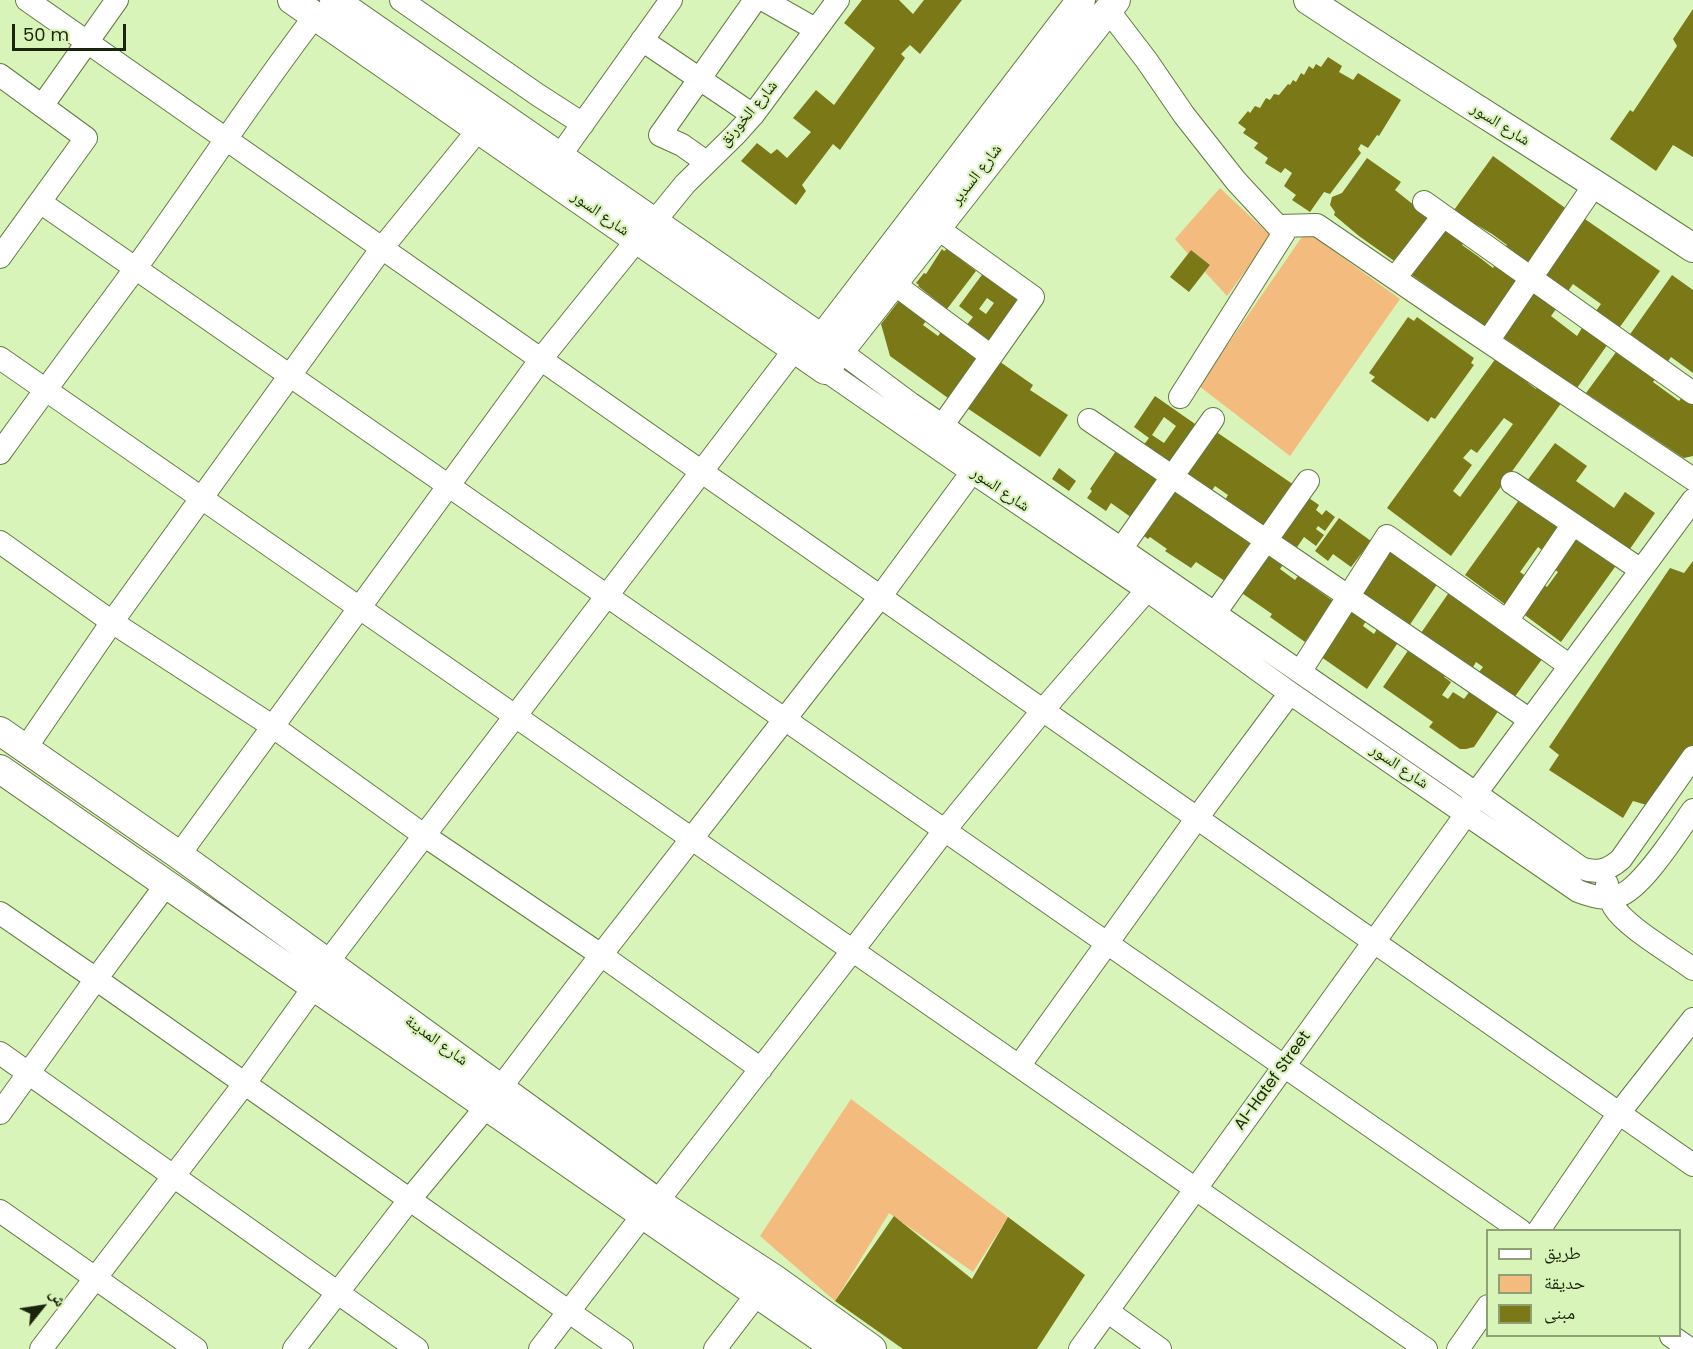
<!DOCTYPE html>
<meta charset="utf-8">
<style>
body{margin:0}
#map{position:relative;width:1693px;height:1349px;overflow:hidden;background:#d9f4b8;font-family:Poppins,"Noto Naskh Arabic",sans-serif}
canvas{display:block}
.legend{position:absolute;left:1486px;top:1229px;width:195px;height:108px;box-sizing:border-box;background:#d9f4b8;border:2px solid #8da174;margin:0;padding:8px 10px;list-style:none;font-size:18px;color:#1b240d}
.legend li{display:flex;align-items:center;gap:12px;height:30px}
.legend b{width:30px;border:2px solid #8da174}
.north{position:absolute;left:12px;top:1277px;width:60px;height:60px;-webkit-text-stroke:4px #d9f4b8;paint-order:stroke;rotate:60deg;font-size:16px;font-weight:700;line-height:24px;text-align:center;color:#1b240d}
.north::after{content:'';display:block;margin:auto;width:21px;height:27px;background:#1b240d;clip-path:polygon(50% 0,100% 100%,50% 72%,0 100%)}
.scale{position:absolute;left:12px;top:24px;width:114px;height:27px;box-sizing:border-box;border:3px solid #1b240d;border-top:0;padding-left:8px;font-size:18px;line-height:21px;white-space:nowrap;color:#1b240d;-webkit-text-stroke:4px #d9f4b8;paint-order:stroke}
</style>
<div id="map">
<canvas width="1693" height="1349"></canvas>
<ul class="legend">
<li><b style="height:8px;background:#fff"></b>طريق</li>
<li><b style="height:16px;background:#f4bb7f"></b>حديقة</li>
<li><b style="height:16px;background:#7b7818"></b>مبنى</li>
</ul>
<div class="north">ش</div>
<div class="scale">50 m</div>
</div>
<script>
const g = document.querySelector('canvas').getContext('2d');
g.lineJoin = 'round';
function fill(path, color) {
  g.fillStyle = color;
  g.fill(path, 'evenodd');
}
function strokePath(path, color, width, dash) {
  g.strokeStyle = color;
  g.lineWidth = width;
  g.lineCap = dash ? 'butt' : 'round';
  g.setLineDash(dash || []);
  g.stroke(path);
}
function label(font, color, halo, rows, align = 'center') {
  g.font = font + ' Poppins,"Noto Naskh Arabic",sans-serif';
  g.lineWidth = 4.5;
  g.setLineDash([]);
  g.textBaseline = 'middle';
  g.strokeStyle = halo;
  g.fillStyle = color;
  for (const [text, x, y, turn = 0] of rows) {
    g.save();
    g.translate(x, y);
    g.rotate((+turn || 0) * Math.PI / 180);
    g.textAlign = isNaN(turn) ? turn : align;
    if (halo) g.strokeText(text, 0, 0);
    g.fillText(text, 0, 0);
    g.restore();
  }
}
fill(new Path2D(`
 M1220 188 1271 236 1227 296 1205 272 1210 265 1191 250 1188 254 1175 239Z
 M1306 231 1400 299 1290 456 1199 386Z
 M851 1099 1008 1217 973 1272 889 1213 835 1301 760 1236Z`), '#f4bb7f');
fill(new Path2D(`
 M862 0H899L913 14 924 0H962L920 54 910 45 901 54 905 58 840 150 833 144 802 185 806 191 796 205 741 161 757 143 771 154 777 149 787 158 811 132 793 118 816 90 834 105 875 48 844 23Z
 M1693 9V157L1673 145 1656 171 1610 139 1630 110 1633 112 1677 46 1673 39Z
 M1328 57 1342 66 1339 72 1353 80 1358 73 1401 100 1379 136 1377 135 1368 148 1361 144 1358 149 1361 153 1330 194 1324 192 1310 212 1292 200 1296 195 1284 186 1292 173 1285 168 1281 173 1265 163 1268 158 1254 148 1258 143 1243 133 1246 129 1238 123 1248 111 1250 113 1255 106 1260 108 1266 98 1270 100 1274 94 1279 95 1288 84 1290 85 1293 80 1296 82 1301 73 1304 75 1309 66 1313 69 1316 64 1321 67Z
 M1493 156 1568 210 1525 270 1501 252 1507 245 1492 234 1477 225 1472 233 1449 217Z
 M1367 158 1401 182 1395 190 1430 218 1397 263 1359 236 1334 215 1335 212 1330 205 1332 197 1342 193Z
 M1582 217 1660 271 1617 331 1593 315 1601 304 1573 284 1564 297 1539 279Z
 M1445 222 1467 237 1462 245 1479 257 1493 268 1498 260 1526 280 1490 331 1409 273Z
 M942 249 944 251 947 249 976 271 947 309 918 286 919 285 916 283 924 273 926 274Z
 M1191 250 1210 265 1189 292 1170 277Z
 M984 272 1021 300 985 348 962 331 973 317 959 306ZM987 298 994 303 986 314 979 309Z
 M1672 275 1693 290V373L1671 357 1664 367 1626 340Z
 M1533 286 1559 305 1551 316 1577 336 1585 323 1610 341 1577 388 1497 333Z
 M902 297 930 316 923 325 938 336 946 325 983 351 948 398 890 356 881 324Z
 M1408 317 1414 321 1417 317 1474 358 1471 363 1474 365 1435 419 1431 417 1428 422 1371 381 1375 377 1369 373Z
 M1622 344 1661 372 1653 382 1679 401 1688 390 1693 394V456L1684 458 1679 455 1586 393Z
 M1499 354 1532 378 1528 383 1536 389 1538 386 1562 402 1451 556 1387 508ZM1504 418 1513 424 1460 497 1453 491 1472 465 1463 458 1471 449 1477 453Z
 M996 359 1033 385 1030 390 1068 415 1040 457 964 406Z
 M1155 396 1198 426 1215 431 1297 487 1267 533 1225 500 1228 495 1215 486 1210 493 1258 538 1228 583 1196 562 1191 568 1165 551 1167 549 1150 537 1148 539 1127 523 1132 518 1111 503 1106 511 1087 498 1092 491 1090 489 1116 451 1162 473 1171 466 1142 447 1149 438 1134 427ZM1164 417 1176 426 1164 443 1152 435Z
 M1555 443 1587 466 1576 481 1614 508 1625 492 1655 513 1625 556 1524 485Z
 M1059 468 1076 481 1069 491 1052 479Z
 M1524 493 1567 524 1546 553 1538 547 1520 572 1531 580 1510 608 1465 575Z
 M1306 496 1319 505 1316 510 1322 515 1326 510 1335 517 1325 531 1318 526 1316 529 1324 535 1316 546 1304 537 1295 550 1277 537Z
 M1339 518 1371 541 1351 567 1333 554 1328 561 1315 551Z
 M1575 526 1620 560 1561 642 1518 610 1539 581 1547 587 1558 572 1547 564Z
 M1388 544 1440 580 1409 626 1356 589Z
 M1267 546 1286 560 1280 569 1295 580 1298 576 1333 601 1305 642 1270 617 1272 614 1236 589Z
 M1693 561V745L1650 806 1633 801 1623 818 1549 770 1559 755 1549 747 1670 568 1684 573Z
 M1452 588 1545 655 1511 702 1475 677 1483 667 1476 662 1472 669 1421 633Z
 M1358 604 1366 621 1363 626 1374 634 1377 629 1403 635 1367 689 1317 654Z
 M1414 642 1451 667 1444 677 1451 682 1442 695 1448 699 1453 692 1464 699 1470 691 1499 710 1474 747 1466 749H1460L1429 727 1433 722 1383 687Z
 M894 1216 972 1279 1008 1217 1085 1275 1037 1349H903L835 1301Z`), '#7b7818');
const minor = new Path2D(`
 M27 0 1693 1165
 M401 0 538 95 583 124
 M764 0 815 29
 M1108 10 1147 61 1184 115 1236 181 1284 233 1180 397
 M642 40 753 115
 M0 75 86 138 0 257
 M42 106 117 0
 M559 157 671 0
 M706 162 682 145 660 135 755 0
 M40 202 1520 1230
 M1424 202 1693 393
 M654 222 685 184 735 135 753 115 838 0
 M1278 226 1317 225 1447 314 1693 479
 M937 228 1033 297 942 426
 M1395 278 1443 216
 M893 283 991 356
 M1488 341 1595 184
 M840 351 911 404 1461 783 1581 868C1597 874 1609 870 1621 859L1693 757
 M0 358 1426 1349
 M825 370 972 472 1147 590 1290 693 1578 891C1591 896 1604 900 1618 896 1641 890 1678 831 1693 810
 M1089 420 1530 720
 M0 453C44 391 90 330 135 269 196 185 252 98 315 16
 M1512 483 1641 570
 M0 542 112 622 272 726 425 836 601 955 761 1069
 M1121 549 1213 419
 M1215 613 1308 481
 M1507 621 1573 524
 M1300 672 1387 536 1570 666
 M25 749 112 622 382 248 479 129
 M179 855 541 359 637 240
 M1607 884C1609 892 1610 900 1614 907 1626 927 1673 954 1693 969
 M0 913 96 979 622 1349
 M327 963 795 349
 M0 1053 417 1349
 M1019 1066 1197 818 1290 693
 M501 1087 601 955 880 597 972 472
 M0 1113 96 979 166 885
 M657 1202 853 950 944 831 1043 710 1147 590
 M0 1211 196 1349
 M1539 1230 1619 1113 1693 1019
 M1107 1311 1160 1349
 M1671 1336 1690 1349
 M41 1349 245 1083 314 987
 M294 1349 410 1199 487 1106
 M540 1349 643 1215
 M715 1349 757 1294
 M1080 1349 1467 813 1476 793 1693 500
 M1458 1349 1488 1306`);
const major = new Path2D(`
 M292 0 825 370 1116 0
 M334 0 840 351
 M1308 0C1435 84 1566 164 1693 248
 M810 354 1081 0
 M0 731 179 855 657 1202 773 1278 872 1349
 M0 769 837 1349`);
strokePath(minor, '#627a43', 24);
strokePath(major, '#627a43', 30);
strokePath(minor, '#fff', 22);
strokePath(major, '#fff', 28);
label('16px', '#1b240d', '#d9f4b8', [
 ["شارع الخورنق",749,114,-50],
 ["شارع السور",1500,125,32],
 ["شارع السدير",977,175,-52],
 ["شارع السور",600,214,35],
 ["شارع السور",1000,490,34],
 ["شارع السور",1399,767,34],
 ["شارع المدينة",436,1041,36],
 ["Al-Hatef Street",1273,1081,-54]
]);
</script>
